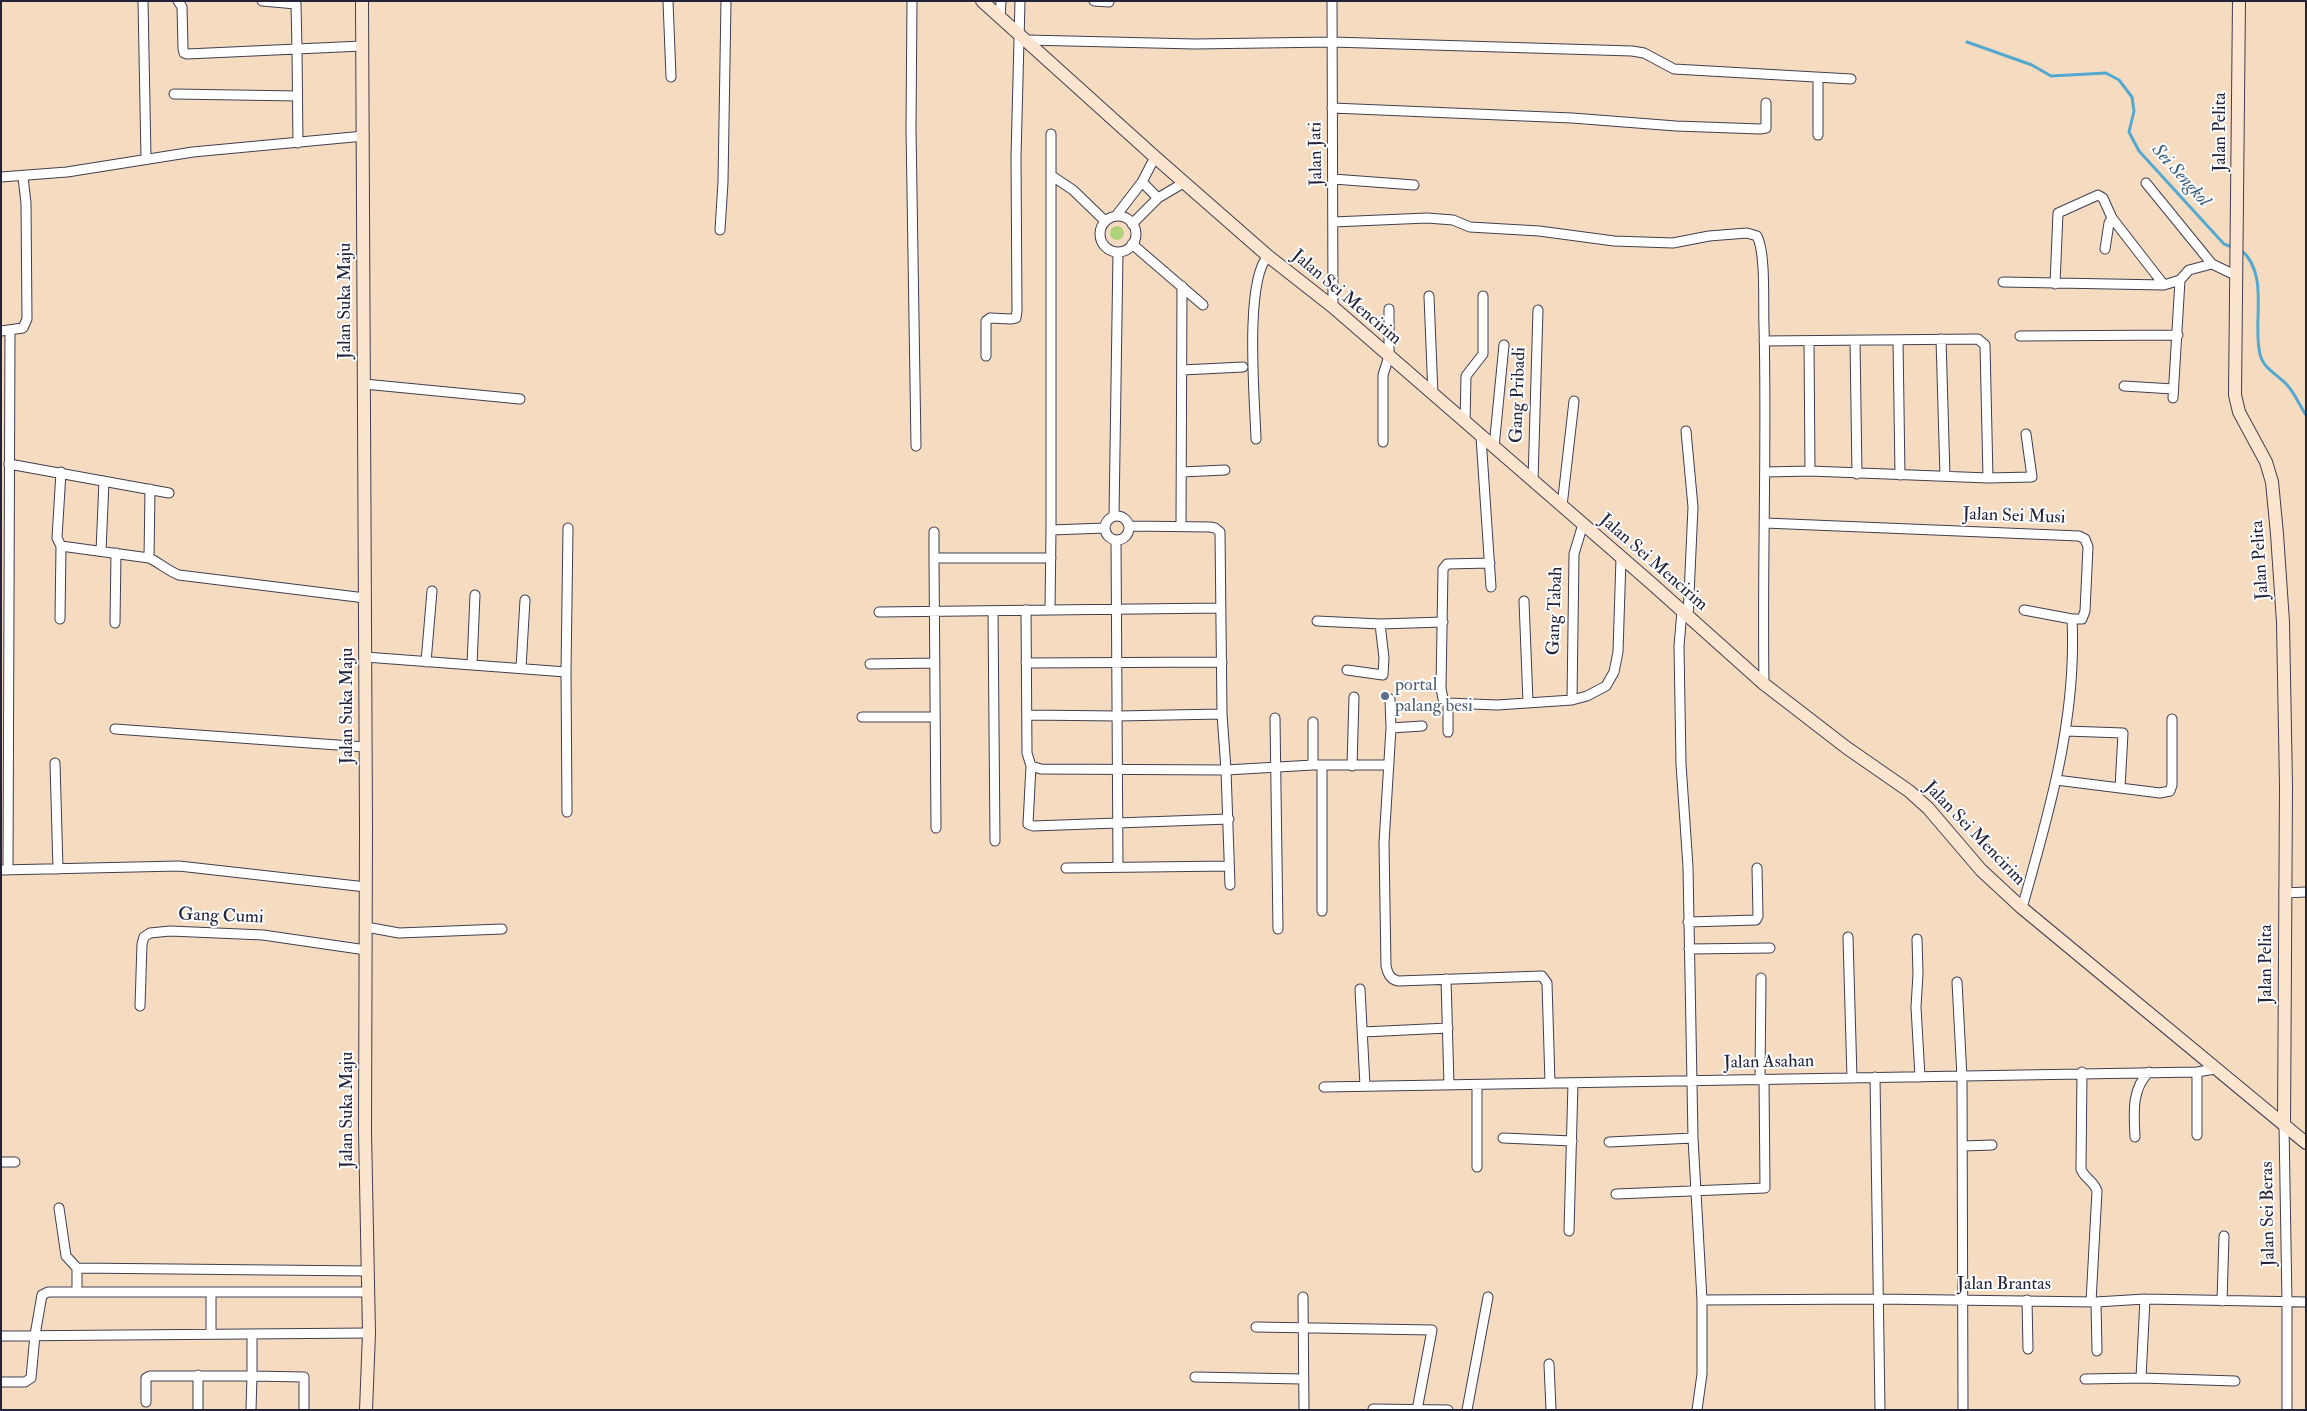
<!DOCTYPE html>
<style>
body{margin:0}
#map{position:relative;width:2307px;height:1411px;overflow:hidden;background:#f5dcc1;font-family:"IM FELL Double Pica",serif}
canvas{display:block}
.frame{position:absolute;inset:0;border:2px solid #22223b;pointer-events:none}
</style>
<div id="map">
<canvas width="2307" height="1411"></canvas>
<div class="frame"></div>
</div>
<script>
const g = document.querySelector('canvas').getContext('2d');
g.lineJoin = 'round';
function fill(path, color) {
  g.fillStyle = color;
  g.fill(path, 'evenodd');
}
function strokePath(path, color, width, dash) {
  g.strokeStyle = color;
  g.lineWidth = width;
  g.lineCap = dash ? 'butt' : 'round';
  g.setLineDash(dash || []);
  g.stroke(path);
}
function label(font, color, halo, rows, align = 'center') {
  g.font = font + ' "IM FELL Double Pica",serif';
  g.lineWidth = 4;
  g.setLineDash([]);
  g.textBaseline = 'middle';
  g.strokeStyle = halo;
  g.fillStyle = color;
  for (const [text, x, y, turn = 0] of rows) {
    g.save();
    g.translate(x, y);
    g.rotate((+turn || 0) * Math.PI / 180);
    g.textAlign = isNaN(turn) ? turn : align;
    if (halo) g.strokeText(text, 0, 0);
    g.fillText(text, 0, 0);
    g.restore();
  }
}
fill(new Path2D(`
 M1110 233a7 7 0 1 1 14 0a7 7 0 1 1-14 0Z`), '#aed17a');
strokePath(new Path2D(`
 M1967 42 2032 65 2051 76 2106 73 2119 80 2132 97 2134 111 2129 132 2139 151 2224 244 2232 247
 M2241 250C2270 274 2252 323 2260 354 2263 369 2279 375 2288 386 2295 394 2300 406 2306 415`), '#55a9d1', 3);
const street = new Path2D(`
 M143 1 146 158
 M178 1 182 7 183 48 184 53 187 54 297 49 298 143
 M262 1 296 4 297 49 362 46
 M668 1 671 77
 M912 1 911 128 916 446
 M1094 1 1109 2
 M1332 1 1333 307
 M1000 17 1001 1
 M1027 40 1195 44 1332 42 1632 51 1644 53 1674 69 1851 79
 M1818 78V135
 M174 94 297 96
 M1332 108 1572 118 1676 126 1760 129 1766 128V103
 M1051 134V530L1105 528
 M1052 176 1073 190 1105 221
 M1 177 67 172 193 152 364 136
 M1333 179 1414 185
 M1142 182 1158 198
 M2146 183 2212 264 2237 276
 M1116 216 1142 182 1155 157
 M1100 234a18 18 0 1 1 36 0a18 18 0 1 1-36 0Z
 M2112 218 2164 285
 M1333 222 1427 218 1453 220 1470 227 1539 231 1614 241 1673 243 1709 236 1747 233 1757 236C1766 253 1763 305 1764 326 1767 446 1762 565 1764 684
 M1132 224 1158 198 1185 182
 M720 230 723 182 726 1
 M1132 244 1203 305
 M2003 282 2164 285 2180 280
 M2055 284 2058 213 2098 195 2103 198 2112 218 2109 223 2105 249
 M1429 296 1433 395
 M1 331 23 328 27 319 26 203 23 177
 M2020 336 2178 335
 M1941 339 1945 476
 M1898 340 1900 475
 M1764 341 1978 339 1985 345 1988 478
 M1809 341 1810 471
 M1855 341 1857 474
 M986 356V321L990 318 1010 319 1016 318 1017 311 1016 157 1020 1
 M1182 370 1243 367
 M364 384 520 399
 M2124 386 2173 389
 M2173 398 2180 280 2189 270 2212 264
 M1465 423 1466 376 1483 354V296
 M1686 431 1693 507 1688 617
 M1481 437 1491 587
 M1256 439C1255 402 1244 281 1268 256
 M1383 442V375L1389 356V309
 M1494 447 1504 345
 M9 464 169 493
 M61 472 57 538 61 546 149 558C160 563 168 571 179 575L365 598
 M1182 472 1225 470
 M1765 472 1810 471 1988 478 2032 477 2026 434
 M1533 481 1538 310
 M1562 506 1574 401
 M1105 528a12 12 0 1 1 24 0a12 12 0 1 1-24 0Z
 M1114 516 1118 252
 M1765 523 2079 536 2085 539 2088 547 2085 611 2082 619H2072C2077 719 2049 813 2022 908
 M1129 526 1210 527 1215 528 1220 532 1222 714 1226 770 1230 885
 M1181 526 1182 286
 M934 532V558
 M1116 540 1118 866
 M101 551 104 481
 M149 558 150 489
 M1524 601 1528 702
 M1026 610 1027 753 1031 766 1028 824 1033 826 1229 819
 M1050 610 1051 530
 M2024 610 2072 619
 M993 611 995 841
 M1682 611 1679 646 1681 764 1688 867 1693 1138 1702 1300V1374L1697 1410
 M879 612 1221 608
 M60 619 61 546
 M1317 621 1380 624 1443 622
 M115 623 116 553
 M365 657 566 672 568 528
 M426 662 432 591
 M1026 663 1222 662
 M870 664 935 663
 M472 665 475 595
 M521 668 525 600
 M1347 670 1383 675 1384 658 1380 624
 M566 672 567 812
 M1390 699 1391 728 1384 843 1386 966C1388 974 1390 979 1398 981L1542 976 1547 983 1550 1083
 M1572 700 1574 554 1583 524
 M1448 703 1497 705 1572 700 1587 696 1606 686 1614 672 1618 652 1621 558
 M1027 715 1118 716 1222 714
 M862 717H935
 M1275 718 1278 929
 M1391 728 1422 726
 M115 729 365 747
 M2066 731 2123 733 2120 788
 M1448 732V703L1443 699 1441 688 1443 569 1447 564 1490 563
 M55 763 58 869
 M1313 765V722
 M1031 766 1041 769 1226 770 1313 765H1389
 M1352 766 1354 697
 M2056 780 2160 793 2170 791 2172 785V719
 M936 828 934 558H1051
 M1066 868 1229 866
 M1 870 179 866 366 887
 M8 870 10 330
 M2284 893 2306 892
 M1322 911V765
 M1688 922 1756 920 1758 916 1757 868
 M366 927 399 933 502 929
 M1848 937 1852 1078
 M1917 939 1918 974 1916 1007 1920 1077
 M1689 949 1770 948
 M1446 979 1449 1085
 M1957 982 1962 1077 1963 1410
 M1360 989 1365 1086
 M140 1006 142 944 144 937 150 933 170 931 263 935 366 950
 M1363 1032 1448 1028
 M2082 1072 2081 1169C2084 1178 2094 1181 2097 1191L2091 1302
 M2197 1072V1135
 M1875 1077 1880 1410
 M1760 1079 1761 978
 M1324 1087C1615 1084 1906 1075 2197 1072L2215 1069
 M2284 1125 2287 1303V1410
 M2135 1137C2134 1115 2131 1089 2149 1072
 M1503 1138 1572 1141
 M1609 1142 1693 1138
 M1963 1146 1992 1145
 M1 1162H15
 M1477 1167V1085
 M1616 1194 1765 1188 1764 1079
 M59 1208 66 1256 77 1268 368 1271
 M1569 1231 1573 1083
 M77 1268V1292
 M211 1293V1334
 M1303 1297 1304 1410
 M2145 1299 2141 1378 2235 1381
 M1702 1300 1878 1299 2096 1302 2145 1299 2306 1302
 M2027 1300 2028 1349
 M2222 1301 2224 1236
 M2096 1302 2097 1351
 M1256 1327 1432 1330 1417 1410
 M252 1335V1376L304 1377V1410
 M1 1336 369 1333
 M1549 1364 1551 1410
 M1195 1377 1303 1379
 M2085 1379 2141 1378
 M1 1382H25L31 1378 35 1335 42 1295 48 1292H368
 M146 1402V1378L150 1376H252L251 1410
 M1373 1409 1448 1410
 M198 1410V1375
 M1467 1410 1488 1297`);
const secondary = new Path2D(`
 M362 1 366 827 365 1131 369 1333 366 1410
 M982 1 1155 157 1268 256 1333 307 1651 583 1764 684 1847 748 1909 791 1928 808 1981 870 2022 908 2306 1143
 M2239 1 2235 395 2239 412 2266 462 2272 482 2277 534 2283 622 2286 786 2284 1125`);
strokePath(street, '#423e4f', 11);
strokePath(secondary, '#423e4f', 14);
strokePath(street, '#fff', 9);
strokePath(secondary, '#fbe5cf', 12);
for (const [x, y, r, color] of [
 [1385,696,5,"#5c6f8a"]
]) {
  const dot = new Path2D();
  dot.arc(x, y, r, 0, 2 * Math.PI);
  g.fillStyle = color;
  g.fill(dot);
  strokePath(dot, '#fff', 2);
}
label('18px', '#22223b', '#fff', [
 ["Jalan Pelita",2221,132,-90],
 ["Jalan Jati",1317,154,-91],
 ["Jalan Sei Mencirim",1346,298,40],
 ["Jalan Suka Maju",346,301,-90],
 ["Gang Pribadi",1519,395,-88],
 ["Jalan Sei Musi",2014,517,2],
 ["Jalan Pelita",2261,560,-94],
 ["Jalan Sei Mencirim",1653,563,41],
 ["Gang Tabah",1556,611,-88],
 ["Jalan Suka Maju",348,706,-90],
 ["Jalan Sei Mencirim",1974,834,46],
 ["Gang Cumi",221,917,2],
 ["Jalan Pelita",2267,964,-90],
 ["Jalan Asahan",1769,1063,-1],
 ["Jalan Suka Maju",348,1110,-90],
 ["Jalan Sei Beras",2269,1214,-91],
 ["Jalan Brantas",2004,1285]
]);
label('18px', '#4e5e75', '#fff', [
 ["portal",1395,686],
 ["palang besi",1395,707]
], 'left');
label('italic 19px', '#395f7e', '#fff', [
 ["Sei Sengkol",2180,176,48]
]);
</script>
